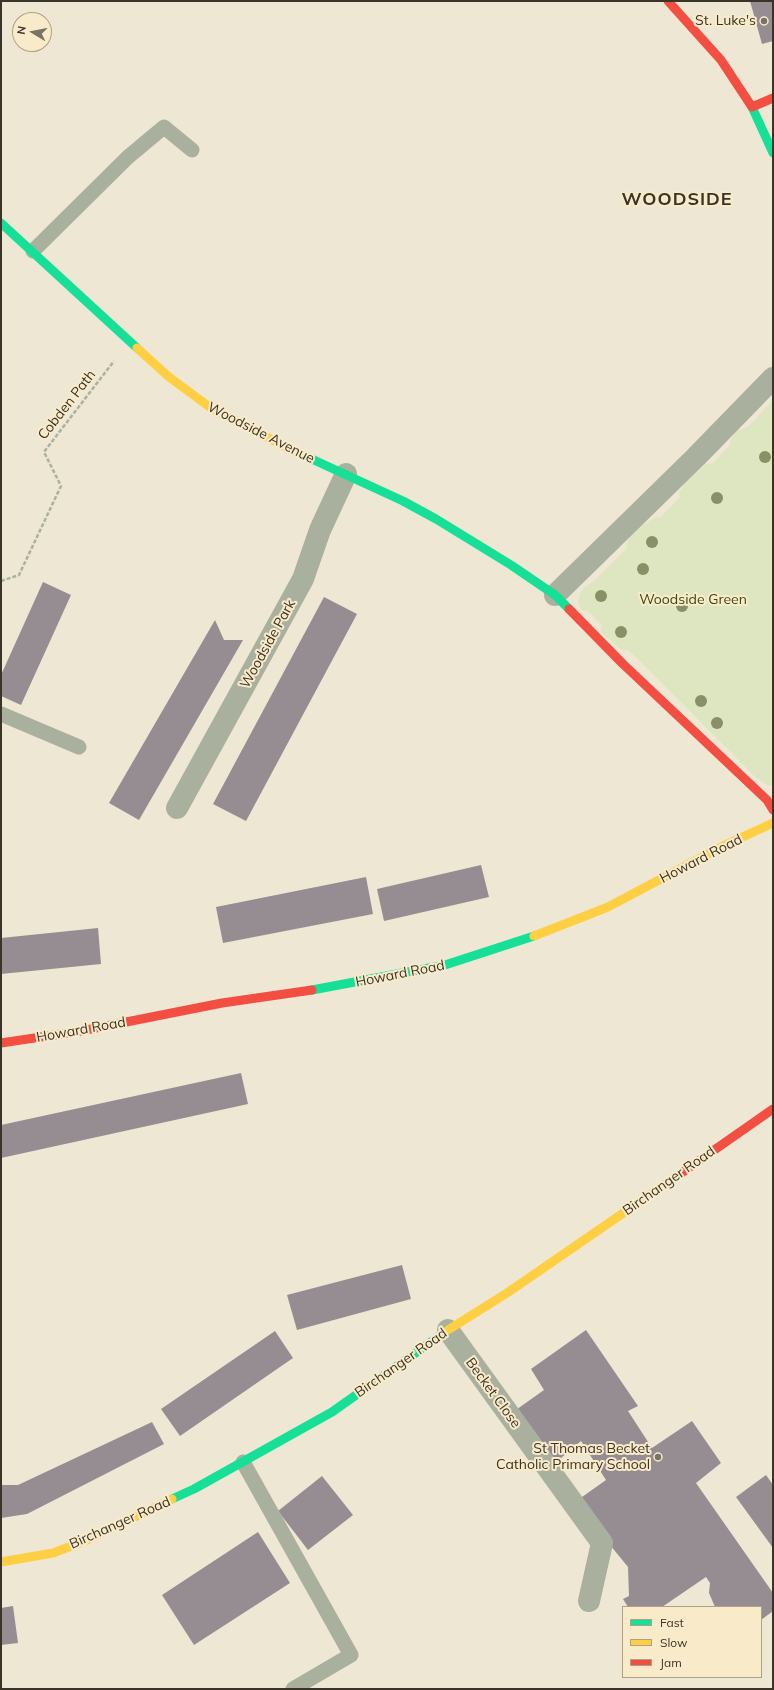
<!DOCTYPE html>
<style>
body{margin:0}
#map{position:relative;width:774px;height:1690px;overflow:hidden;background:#eee7d4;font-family:Mulish,sans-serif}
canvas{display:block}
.frame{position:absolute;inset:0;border:2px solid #3a3428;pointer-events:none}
.legend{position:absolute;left:622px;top:1606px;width:140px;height:72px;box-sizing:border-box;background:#f9ebca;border:1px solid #ada289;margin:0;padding:5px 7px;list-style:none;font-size:12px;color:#3a3428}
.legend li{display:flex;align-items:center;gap:8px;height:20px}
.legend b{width:20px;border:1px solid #ada289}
.north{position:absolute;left:12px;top:12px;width:40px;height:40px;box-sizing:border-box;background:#f9ebca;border:1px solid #ada289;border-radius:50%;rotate:280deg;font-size:11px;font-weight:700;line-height:16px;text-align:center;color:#3a3428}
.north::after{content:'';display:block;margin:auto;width:14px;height:18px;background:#797364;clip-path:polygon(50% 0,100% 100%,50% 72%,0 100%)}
</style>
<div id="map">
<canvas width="774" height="1690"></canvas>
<div class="frame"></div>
<ul class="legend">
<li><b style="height:5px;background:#16e098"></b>Fast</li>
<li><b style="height:5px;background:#ffcf43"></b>Slow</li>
<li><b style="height:5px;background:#f24e42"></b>Jam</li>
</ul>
<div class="north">N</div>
</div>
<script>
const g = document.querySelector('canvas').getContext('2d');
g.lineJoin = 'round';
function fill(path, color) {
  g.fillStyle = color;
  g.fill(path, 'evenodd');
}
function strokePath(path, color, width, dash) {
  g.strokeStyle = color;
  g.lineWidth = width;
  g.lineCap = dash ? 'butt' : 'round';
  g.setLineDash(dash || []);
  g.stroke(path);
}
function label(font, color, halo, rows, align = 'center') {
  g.font = font + ' Mulish,sans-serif';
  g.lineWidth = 4;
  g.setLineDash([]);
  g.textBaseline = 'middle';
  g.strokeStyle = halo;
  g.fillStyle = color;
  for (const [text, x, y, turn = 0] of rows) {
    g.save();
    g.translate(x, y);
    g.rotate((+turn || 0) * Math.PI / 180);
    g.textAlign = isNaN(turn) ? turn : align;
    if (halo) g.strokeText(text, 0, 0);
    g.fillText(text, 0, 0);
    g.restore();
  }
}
fill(new Path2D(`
 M773 400V786L768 785 756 778 639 660 628 650H621L600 631 602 626 588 611 581 610 578 602 580 593 584 587 594 581 626 549 628 540 634 531 657 516 660 518 680 497 679 492 687 481 706 464 713 463 730 445V441L736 431 748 427Z`), '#dee6c1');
fill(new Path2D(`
 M750 1H773V41L762 44Z
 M43 582 71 595 21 705 1 696V675Z
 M324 597 357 614 246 821 213 804Z
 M215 620 224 640H243L139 820 109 803Z
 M481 865 489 897 384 921 377 889Z
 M366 877 373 914 223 943 216 907Z
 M98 928 101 964 1 974V938Z
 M241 1073 248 1104 1 1158V1125Z
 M402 1265 411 1299 297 1330 287 1295Z
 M586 1330 638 1406 628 1411 652 1448 692 1421 721 1463 696 1483 773 1593V1611L761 1620V1607H715L709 1593 710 1583 706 1577 662 1607H628L623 1599 629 1596 628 1567 575 1502 606 1480 581 1441 548 1469 513 1412 544 1390 531 1369Z
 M275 1331 293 1358 180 1436 161 1409Z
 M152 1422 164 1444 27 1514 1 1518V1485H18Z
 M766 1475 773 1485V1548L736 1497Z
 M322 1476 353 1515 308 1550 278 1511Z
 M258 1532 290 1583 194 1645 162 1595Z
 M13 1606 18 1643 1 1645V1608Z`), '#958d92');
strokePath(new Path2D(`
 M1 581 19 575 61 486 44 452 114 361`), '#adb0a0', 2.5, [4, 2]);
strokePath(new Path2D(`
 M33 251 128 157 164 127 192 150
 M1 714 79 747
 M243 1462 351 1655 293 1689`), '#aab09e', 15);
strokePath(new Path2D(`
 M555 595 696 457 773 378
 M177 808 303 579 320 530 346 474
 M448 1330 602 1543 589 1601`), '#aab09e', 22);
strokePath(new Path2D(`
 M752 107 773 153
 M1 223 137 348
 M290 449 403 501 436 519 511 565 555 595 569 609
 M312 990 445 965 534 936
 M172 1499 194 1489 332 1412 448 1330`), '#16e098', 9);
strokePath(new Path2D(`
 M137 348 169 377 211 408 290 449
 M534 936 608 907 725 845 773 823
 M448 1330 507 1293 680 1174
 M1 1562 53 1553 87 1540 172 1499`), '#ffcf43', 9);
strokePath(new Path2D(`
 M668 1 721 60 752 107 773 98
 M569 609 623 664 767 800 773 810
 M1 1043 81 1031 222 1003 312 990
 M680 1174 773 1109`), '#f24e42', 9);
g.fillStyle = '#899067';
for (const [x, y] of [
 [765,457],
 [717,498],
 [652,542],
 [643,569],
 [601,596],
 [682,606],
 [621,632],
 [701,701],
 [717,723]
]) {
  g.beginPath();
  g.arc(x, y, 6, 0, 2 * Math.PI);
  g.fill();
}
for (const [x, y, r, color] of [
 [764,21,4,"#797364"],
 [658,1457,4,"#797364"]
]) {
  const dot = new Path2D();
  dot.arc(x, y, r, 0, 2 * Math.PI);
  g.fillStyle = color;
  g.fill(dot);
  strokePath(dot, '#f9ebca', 1.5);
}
label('14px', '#3a3428', '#f9ebca', [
 ["St. Luke's",756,21],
 ["St Thomas Becket",650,1449],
 ["Catholic Primary School",650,1465]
], 'right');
label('14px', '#3a3428', '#f9ebca', [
 ["Cobden Path",67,405,-52],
 ["Woodside Avenue",261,433,27],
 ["Woodside Park",268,644,-61],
 ["Howard Road",701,859,-27],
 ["Howard Road",400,974,-11],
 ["Howard Road",81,1030,-10],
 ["Birchanger Road",669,1181,-35],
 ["Birchanger Road",401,1363,-35],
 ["Becket Close",493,1393,54],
 ["Birchanger Road",120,1523,-24]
]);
label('14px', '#37490d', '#f9ebca', [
 ["Woodside Green",693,600]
]);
g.letterSpacing = '1px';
label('bold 18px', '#3a3428', '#f9ebca', [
 ["WOODSIDE",677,200]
]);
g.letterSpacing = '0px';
</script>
